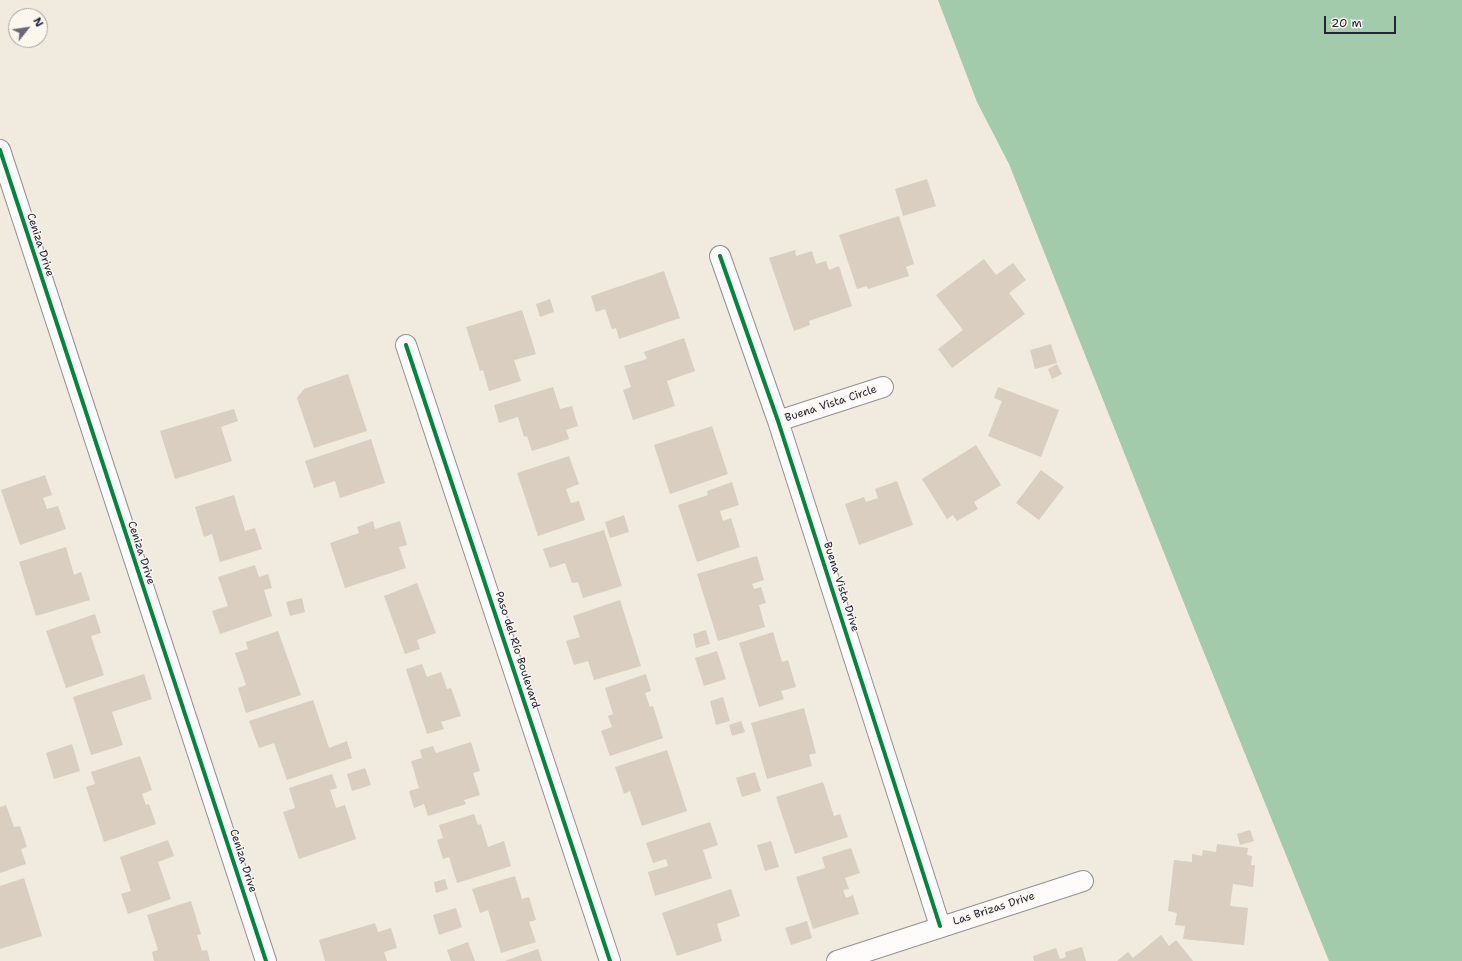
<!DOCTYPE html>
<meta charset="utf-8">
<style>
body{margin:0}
#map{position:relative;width:1462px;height:961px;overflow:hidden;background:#f0eadf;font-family:"Shantell Sans",sans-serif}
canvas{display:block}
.north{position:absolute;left:8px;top:8px;width:40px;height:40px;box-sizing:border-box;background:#fbf7ec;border:1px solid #a4a2a5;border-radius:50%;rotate:60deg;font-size:11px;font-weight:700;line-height:16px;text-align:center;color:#22223b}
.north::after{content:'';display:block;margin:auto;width:14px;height:18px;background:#6a6874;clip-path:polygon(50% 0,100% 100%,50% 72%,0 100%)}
.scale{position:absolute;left:1324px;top:16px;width:72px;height:18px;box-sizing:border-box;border:2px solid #22223b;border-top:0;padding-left:5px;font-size:12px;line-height:14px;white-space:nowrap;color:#22223b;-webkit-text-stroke:3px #fbf7ec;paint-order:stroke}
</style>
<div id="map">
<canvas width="1462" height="961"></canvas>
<div class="north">N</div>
<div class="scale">20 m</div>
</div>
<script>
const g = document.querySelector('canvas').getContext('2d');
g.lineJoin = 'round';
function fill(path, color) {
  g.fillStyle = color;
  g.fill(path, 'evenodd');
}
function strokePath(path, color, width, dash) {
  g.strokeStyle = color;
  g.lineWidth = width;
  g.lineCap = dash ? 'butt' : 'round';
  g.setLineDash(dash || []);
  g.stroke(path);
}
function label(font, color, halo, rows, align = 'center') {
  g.font = font + ' "Shantell Sans",sans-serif';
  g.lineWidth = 3;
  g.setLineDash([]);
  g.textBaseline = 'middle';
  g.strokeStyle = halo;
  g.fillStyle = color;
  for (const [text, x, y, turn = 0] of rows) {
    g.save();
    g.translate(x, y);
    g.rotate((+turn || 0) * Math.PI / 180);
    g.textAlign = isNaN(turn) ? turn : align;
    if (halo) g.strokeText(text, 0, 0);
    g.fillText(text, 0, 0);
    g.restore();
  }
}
fill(new Path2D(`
 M938 0H1462V961H1329L1190 618 1009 164 977 102Z`), '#a1cbaa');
fill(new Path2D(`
 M927 179 936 206 903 216 895 189Z
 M899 216 914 264 906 267 909 276 868 289 867 286 857 289 839 235Z
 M795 250 796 256 812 251 816 264 826 261 829 270 839 266 852 306 809 321 810 325 794 331 769 258Z
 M984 259 996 275 1013 263 1026 280 1009 293 1025 314 952 368 938 349 963 330 936 295Z
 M664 271 680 318 619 339 616 328 612 329 605 309 596 312 591 296Z
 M550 299 554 312 540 317 536 304Z
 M522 310 536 354 514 360 521 381 489 391 483 370 480 371 466 327Z
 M684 338 695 371 667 381 675 406 633 420 623 390 631 387 624 366 647 359 644 352Z
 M1051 344 1057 363 1035 369 1030 350Z
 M1057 364 1062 374 1052 379 1048 369Z
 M348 374 367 431 314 448 297 398 304 389Z
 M553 387 560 409 572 406 578 426 566 430 569 439 532 451 527 436 524 437 518 417 499 423 494 405Z
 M998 387 1059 410 1041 457 988 436 1002 401 994 398Z
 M234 409 238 421 221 427 232 461 175 479 160 431Z
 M712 426 728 474 670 494 654 445Z
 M371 439 385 483 340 498 335 481 314 488 305 461Z
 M976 445 1001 485 974 502 978 509 957 521 953 515 947 519 922 479Z
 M569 456 579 484 566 489 571 503 579 501 585 520 538 536 517 473Z
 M1041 470 1064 487 1039 520 1016 503Z
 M45 475 52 495 43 498 47 509 58 506 66 529 20 545 1 490Z
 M897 481 913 525 859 545 845 504 864 497 866 502 878 498 875 489Z
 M732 482 739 505 720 511 723 521 731 518 740 547 697 562 678 505 708 495 707 491Z
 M234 495 245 531 255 528 262 549 220 562 212 534 204 537 195 507Z
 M624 515 629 532 610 538 605 522Z
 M373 521 375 529 400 521 407 545 399 547 406 568 345 588 330 543 359 533 357 527Z
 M604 530 622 586 583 598 578 582 572 583 565 563 550 568 543 549Z
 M66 547 74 575 81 572 90 600 36 616 19 562Z
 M757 556 764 580 752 584 754 589 761 587 766 603 759 605 765 627 718 641 697 574Z
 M255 565 259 577 268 574 272 588 264 590 272 616 220 634 212 611 228 606 218 577Z
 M417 583 436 633 417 640 420 649 405 654 384 596Z
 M302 598 305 612 290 616 286 602Z
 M620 600 641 666 594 680 588 661 574 665 566 641 580 637 573 616Z
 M95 614 101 633 91 636 104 675 66 688 46 631Z
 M706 630 710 644 696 648 693 634Z
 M278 631 301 695 246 713 238 688 246 685 235 653 248 649 246 642Z
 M773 632 782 662 788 660 796 687 781 691 784 699 759 707 739 643Z
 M717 651 726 679 704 686 695 658Z
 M422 664 427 677 441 672 447 689 451 688 461 716 441 722 444 729 427 734 406 669Z
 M144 674 152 699 112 712 123 745 91 755 73 697Z
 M646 674 651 691 645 693 650 707 653 706 663 738 610 756 601 731 612 727 608 716 613 714 605 688Z
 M723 697 730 721 716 725 710 701Z
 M313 700 329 748 347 741 352 758 287 780 274 743 259 748 249 721Z
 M804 708 816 753 809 755 812 766 767 779 751 723Z
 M741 721 745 732 732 736 729 725Z
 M471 742 480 771 473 773 480 795 464 800 466 804 428 816 424 804 414 808 409 791 419 788 411 761 422 758 420 750 433 746 436 753Z
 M72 744 80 771 54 779 46 753Z
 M667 750 687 811 642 826 630 791 624 794 615 767Z
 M140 756 152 790 142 794 146 805 149 804 156 824 104 842 86 787 95 784 91 772Z
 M365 768 371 785 352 791 347 774Z
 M755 772 761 791 742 797 736 778Z
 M332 774 337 788 330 790 336 808 345 805 356 839 299 859 283 812 295 808 289 788Z
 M823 782 834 816 840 814 848 837 795 854 776 797Z
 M6 805 14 827 20 826 27 847 21 849 26 864 0 873V807Z
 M474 814 478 825 481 824 488 847 504 841 511 866 457 883 449 857 443 859 437 840 443 838 439 825Z
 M710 822 718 845 703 850 712 878 655 896 648 872 668 866 666 859 653 863 646 843Z
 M1250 830 1254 841 1240 845 1237 834Z
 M168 840 174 856 158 862 171 899 128 914 121 894 131 891 120 857Z
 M771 841 779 867 765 871 757 845Z
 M1217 844 1248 848 1247 855 1252 856 1251 865H1255L1253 887 1233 884 1230 906 1248 908 1244 945 1183 939 1185 926 1175 925 1177 913 1168 911 1174 860 1192 862V854L1202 856 1203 850 1216 852Z
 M851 848 860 873 845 878 849 889 843 890 846 898 853 895 859 914 813 929 796 877 825 868 822 857Z
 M515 876 522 899 529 897 536 920 529 922 536 942 501 953 488 910 480 913 472 889Z
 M24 878 42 936 0 949V886Z
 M445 879 448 889 436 893 434 882Z
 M731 889 740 916 717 924 722 941 677 956 662 913Z
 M191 901 201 934 197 935 202 951 207 950 210 961H154L152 952 158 950 147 915Z
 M456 908 462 927 439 935 433 915Z
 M807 921 812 938 791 945 785 928Z
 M375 923 378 932 391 928 397 948 384 952 387 961H325L319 940Z
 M1161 935 1169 946 1176 940 1193 961H1117L1128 952 1133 958Z
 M468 942 475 961H451L447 950Z
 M1082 947 1086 961H1034L1033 956 1056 948 1060 959 1066 957 1065 952Z
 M538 949 542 961H505Z`), '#d9cec0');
const street = new Path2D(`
 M0 150 266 961
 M720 256 778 421 940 926
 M406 345 610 961
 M778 421 883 387
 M837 961 1083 881`);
strokePath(street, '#93908e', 22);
strokePath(street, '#fdfcfa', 20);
strokePath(new Path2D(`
 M0 150 266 961
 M720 256 778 421 940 926
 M406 345 610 961`), '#00873e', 4);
label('11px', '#22223b', '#fbf7ec', [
 ["Ceniza Drive",40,245,72],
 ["Buena Vista Circle",831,404,-18],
 ["Ceniza Drive",141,553,72],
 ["Buena Vista Drive",841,587,72],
 ["Paso del Río Boulevard",517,650,72],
 ["Ceniza Drive",243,861,72],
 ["Las Brizas Drive",994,909,-18]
]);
</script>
